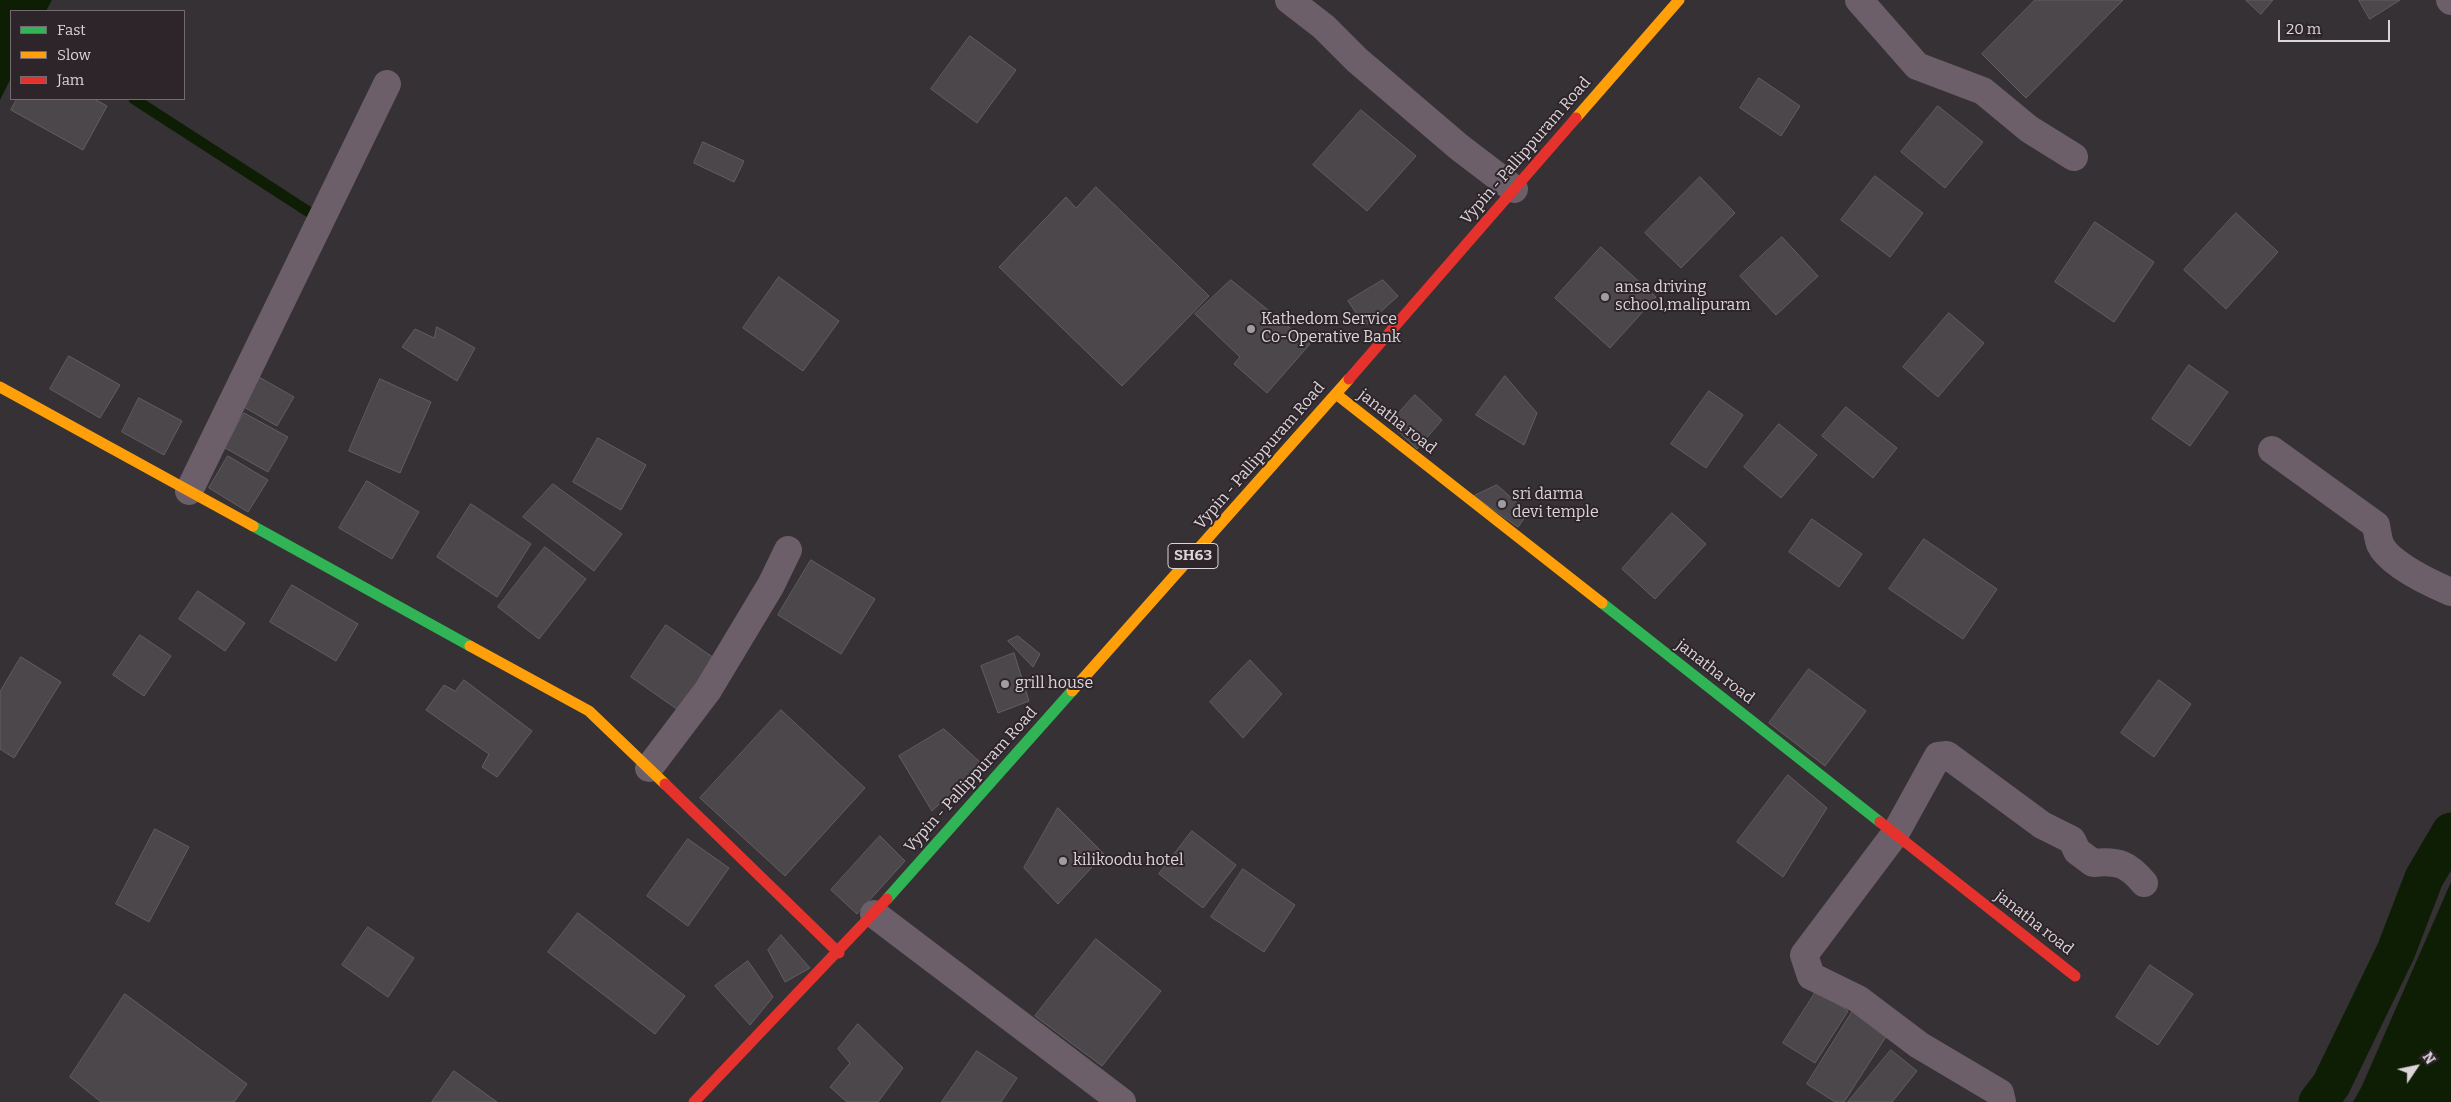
<!DOCTYPE html>
<style>
body{margin:0}
#map{position:relative;width:2451px;height:1102px;overflow:hidden;background:#363134;font-family:Bitter,serif}
canvas{display:block}
.legend{position:absolute;left:10px;top:10px;width:175px;height:90px;box-sizing:border-box;background:#2e252b;border:1px solid #736b71;margin:0;padding:6px 9px;list-style:none;font-size:15px;color:#dbd5d9}
.legend li{display:flex;align-items:center;gap:10px;height:25px}
.legend b{width:25px;border:1px solid #736b71}
.north{position:absolute;left:2391px;top:1042px;width:50px;height:50px;-webkit-text-stroke:4px #2e252b;paint-order:stroke;rotate:56deg;font-size:14px;font-weight:700;line-height:20px;text-align:center;color:#dbd5d9}
.north::after{content:'';display:block;margin:auto;width:18px;height:22px;background:#dbd5d9;clip-path:polygon(50% 0,100% 100%,50% 72%,0 100%)}
.scale{position:absolute;left:2278px;top:20px;width:112px;height:22px;box-sizing:border-box;border:2px solid #dbd5d9;border-top:0;padding-left:6px;font-size:15px;line-height:18px;white-space:nowrap;color:#dbd5d9;-webkit-text-stroke:4px #2e252b;paint-order:stroke}
</style>
<div id="map">
<canvas width="2451" height="1102"></canvas>
<ul class="legend">
<li><b style="height:6px;background:#30b455"></b>Fast</li>
<li><b style="height:6px;background:#ff9f0a"></b>Slow</li>
<li><b style="height:6px;background:#e5322d"></b>Jam</li>
</ul>
<div class="north">N</div>
<div class="scale">20 m</div>
</div>
<script>
const g = document.querySelector('canvas').getContext('2d');
g.lineJoin = 'round';
function fill(path, color) {
  g.fillStyle = color;
  g.fill(path, 'evenodd');
}
function strokePath(path, color, width, dash) {
  g.strokeStyle = color;
  g.lineWidth = width;
  g.lineCap = dash ? 'butt' : 'round';
  g.setLineDash(dash || []);
  g.stroke(path);
}
function label(font, color, halo, rows, align = 'center') {
  g.font = font + ' Bitter,serif';
  g.lineWidth = 4;
  g.setLineDash([]);
  g.textBaseline = 'middle';
  g.strokeStyle = halo;
  g.fillStyle = color;
  for (const [text, x, y, turn = 0] of rows) {
    g.save();
    g.translate(x, y);
    g.rotate((+turn || 0) * Math.PI / 180);
    g.textAlign = isNaN(turn) ? turn : align;
    if (halo) g.strokeText(text, 0, 0);
    g.fillText(text, 0, 0);
    g.restore();
  }
}
fill(new Path2D(`
 M0 0H52L46 11H11V78L0 100Z
 M2451 882V1102H2353L2362 1086Z`), '#0d1e05');
strokePath(new Path2D(`
 M134 99 312 214`), '#0d1e05', 11);
strokePath(new Path2D(`
 M2318 1102 2331 1085 2396 951 2424 878 2451 832`), '#0d1e05', 39);
const building = new Path2D(`
 M2035 0H2123L2026 98 1982 54Z
 M2246 0H2273L2261 14Z
 M2359 0H2400L2370 19Z
 M970 36 1016 70 977 123 931 89Z
 M1759 78 1800 106 1781 136 1740 108Z
 M17 99H94L107 106 83 150 11 110Z
 M1938 106 1983 142 1945 188 1901 152Z
 M1361 110 1416 156 1367 211 1313 165Z
 M703 142 744 161 734 182 694 163Z
 M1875 176 1923 213 1890 257 1841 220Z
 M1700 177 1735 213 1681 268 1645 233Z
 M1096 187 1209 296 1122 386 999 267 1066 197 1076 208Z
 M2236 213 2278 252 2226 309 2184 270Z
 M2095 222 2154 262 2114 322 2055 282Z
 M1782 237 1818 276 1776 315 1740 276Z
 M1601 247 1656 297 1610 348 1555 298Z
 M779 277 839 321 803 371 743 328Z
 M1231 280 1310 344 1267 393 1234 364 1240 357 1195 314Z
 M1383 280 1398 296 1365 326 1348 301Z
 M1949 313 1984 343 1938 397 1903 367Z
 M437 327 475 348 457 381 402 347 415 329 434 338Z
 M69 356 120 385 100 418 50 389Z
 M2189 365 2228 392 2190 446 2152 419Z
 M252 373 294 397 277 426 235 402Z
 M1505 376 1537 413 1524 445 1476 415Z
 M380 379 431 402 400 473 349 451Z
 M1709 391 1743 415 1706 468 1671 444Z
 M1415 395 1442 420 1417 449 1390 423Z
 M139 398 182 421 164 455 122 432Z
 M1846 407 1897 448 1873 478 1822 436Z
 M244 413 288 437 268 472 225 448Z
 M1779 424 1817 455 1781 498 1744 467Z
 M598 438 646 465 621 510 573 482Z
 M228 456 268 480 248 512 209 488Z
 M367 481 419 512 392 559 339 528Z
 M553 484 622 534 594 571 523 517Z
 M1497 485 1528 513 1518 527 1474 496Z
 M471 504 531 544 497 597 437 557Z
 M1672 513 1706 544 1655 599 1622 569Z
 M1812 519 1862 554 1839 587 1789 552Z
 M1924 539 1997 589 1963 639 1889 589Z
 M545 547 586 579 539 639 498 607Z
 M811 560 875 599 841 654 778 615Z
 M292 585 358 624 336 661 270 622Z
 M198 591 245 623 225 651 179 619Z
 M666 625 717 660 681 712 631 677Z
 M140 635 171 656 144 696 113 675Z
 M1018 636 1040 654 1033 667 1008 641Z
 M1014 653 1029 701 998 713 981 666Z
 M21 657 61 682 14 758 0 749V692Z
 M1250 660 1282 694 1243 738 1210 702Z
 M1809 669 1866 711 1825 766 1769 723Z
 M464 680 532 731 497 777 482 767 489 754 426 710 444 685 455 691Z
 M2159 680 2191 704 2154 757 2121 733Z
 M781 710 865 788 785 876 700 798Z
 M944 729 982 764 932 811 899 756Z
 M1788 775 1827 808 1783 877 1737 842Z
 M1058 808 1104 854 1058 904 1024 868Z
 M155 829 189 847 149 922 116 904Z
 M1192 831 1236 865 1203 908 1159 874Z
 M880 836 905 861 857 914 831 890Z
 M688 839 729 868 688 926 647 896Z
 M1243 869 1295 905 1264 952 1211 917Z
 M578 913 685 996 655 1034 548 952Z
 M368 927 414 958 388 997 342 965Z
 M781 935 810 968 785 982 768 950Z
 M1096 939 1161 991 1102 1066 1035 1016Z
 M748 961 773 997 750 1025 715 986Z
 M2150 965 2193 994 2158 1045 2116 1017Z
 M1817 990 1848 1011 1815 1063 1783 1043Z
 M125 994 247 1084 234 1102H101L70 1077Z
 M1854 1009 1889 1032 1844 1102H1835L1807 1084Z
 M858 1024 903 1068 878 1102H847L830 1087 850 1063 838 1049Z
 M1891 1050 1917 1071 1892 1102H1848Z
 M977 1051 1017 1078 1001 1102H942Z
 M454 1071 497 1102H432Z`);
fill(building, '#4c474a');
strokePath(building, '#625e61', 1);
strokePath(new Path2D(`
 M1289 0 1324 27 1357 60 1459 147 1514 189
 M1859 0 1917 66 1983 91 2029 129 2074 157
 M2450 0 2451 1
 M2272 450 2376 525C2377 531 2378 538 2380 544 2389 564 2432 584 2451 592
 M189 491 387 84
 M649 768 708 690 771 585 788 550
 M874 914 1122 1102
 M2002 1102 2000 1093 1919 1045 1858 999 1811 976 1804 955 1895 834 1938 756 1947 755 2042 825 2072 840 2077 851 2093 863C2118 860 2128 864 2144 883`), '#6c5f6a', 28);
strokePath(new Path2D(`
 M253 526 470 646
 M1602 603 1880 822
 M887 899 1072 691`), '#30b455', 11);
strokePath(new Path2D(`
 M1576 118 1679 0
 M0 387 253 526
 M1336 394 1602 603
 M470 646 589 711 665 784
 M1072 691 1349 379`), '#ff9f0a', 11);
strokePath(new Path2D(`
 M1349 379 1576 118
 M665 784 839 953
 M1880 822 2075 976
 M694 1102 887 899`), '#e5322d', 11);
for (const [x, y, r, color] of [
 [1605,297,5,"#a19c9f"],
 [1251,329,5,"#a19c9f"],
 [1502,504,5,"#a19c9f"],
 [1005,684,5,"#a19c9f"],
 [1063,861,5,"#a19c9f"]
]) {
  const dot = new Path2D();
  dot.arc(x, y, r, 0, 2 * Math.PI);
  g.fillStyle = color;
  g.fill(dot);
  strokePath(dot, '#2e252b', 2);
}
for (const [x, y, w] of [
 [1193,556,50]
]) {
  const box = new Path2D();
  box.roundRect(x - w / 2, y - 12.5, w, 25, 4);
  g.fillStyle = '#2e252b';
  g.fill(box);
  strokePath(box, '#dbd5d9', 1);
}
label('bold 15px', '#dbd5d9', null, [
 ["SH63",1193,556]
]);
label('16px', '#dbd5d9', '#2e252b', [
 ["Vypin - Pallippuram Road",1526,151,-49],
 ["janatha road",1397,422,38],
 ["Vypin - Pallippuram Road",1260,456,-49],
 ["janatha road",1715,672,38],
 ["Vypin - Pallippuram Road",971,780,-48],
 ["janatha road",2034,923,38]
]);
label('16px', '#dbd5d9', '#2e252b', [
 ["ansa driving",1615,288],
 ["school,malipuram",1615,306],
 ["Kathedom Service",1261,320],
 ["Co-Operative Bank",1261,338],
 ["sri darma",1512,495],
 ["devi temple",1512,513],
 ["grill house",1015,684],
 ["kilikoodu hotel",1073,861]
], 'left');
</script>
